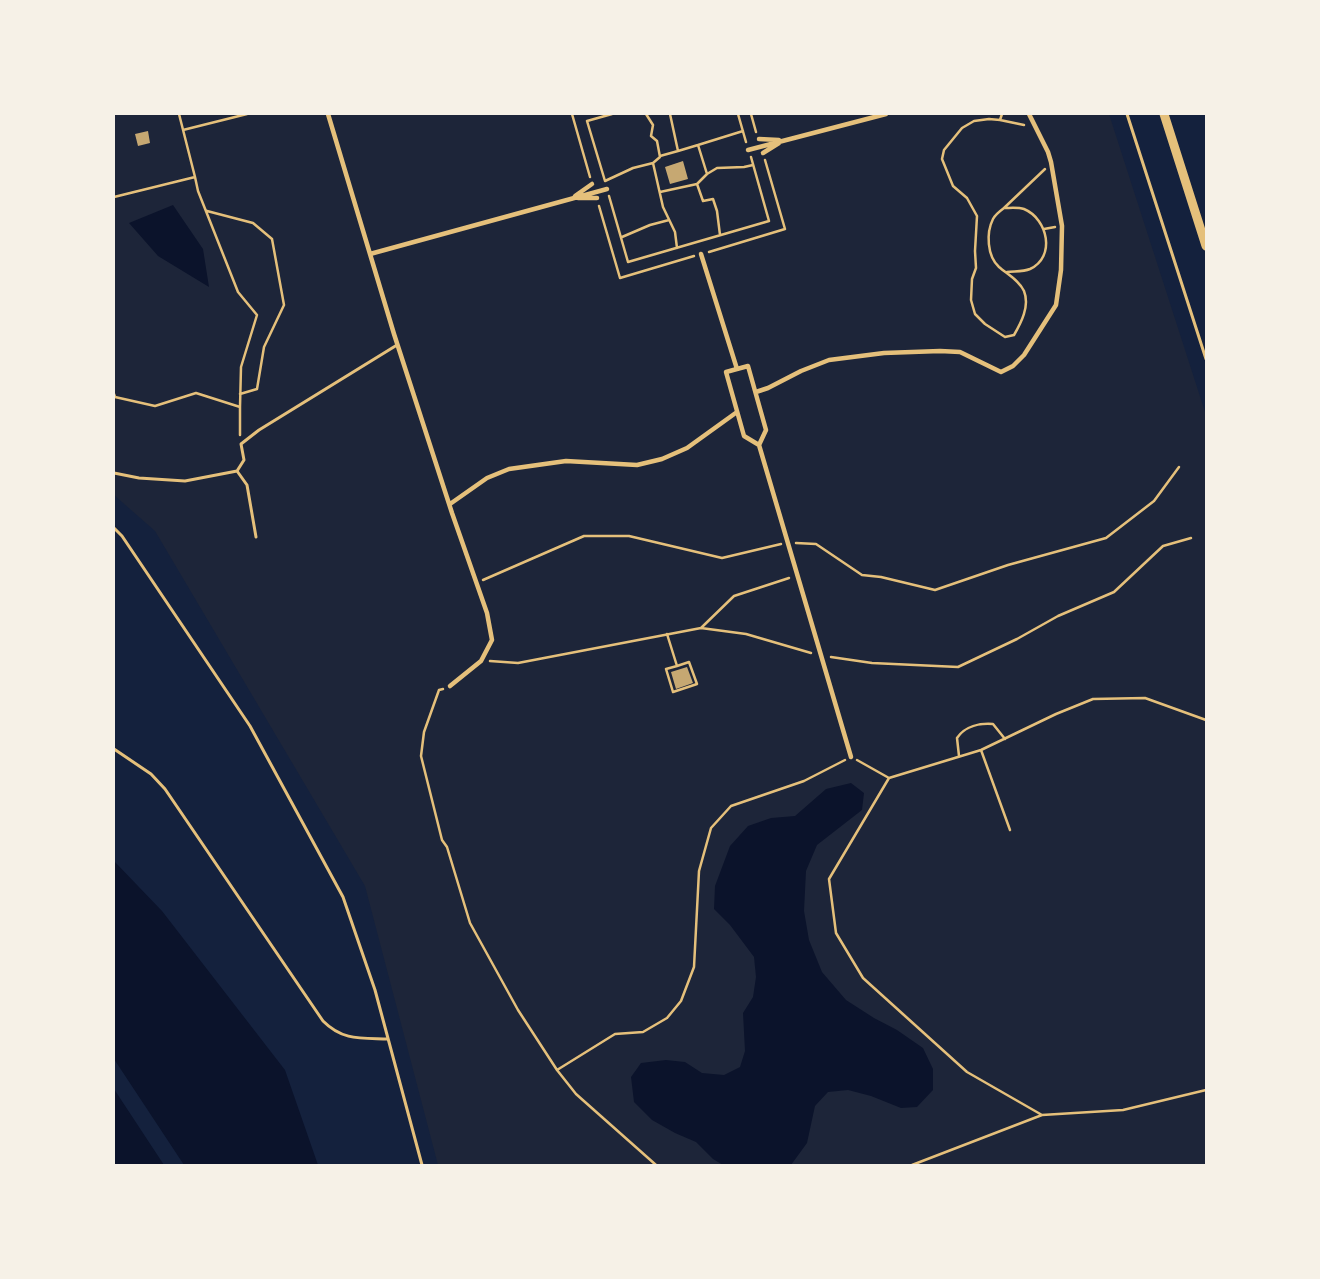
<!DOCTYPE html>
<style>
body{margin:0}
#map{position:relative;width:1320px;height:1279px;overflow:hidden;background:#14213d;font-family:Arial,sans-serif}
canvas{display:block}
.frame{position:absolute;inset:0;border:115px solid #f6f1e7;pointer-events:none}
</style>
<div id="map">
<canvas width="1320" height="1279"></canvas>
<div class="frame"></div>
</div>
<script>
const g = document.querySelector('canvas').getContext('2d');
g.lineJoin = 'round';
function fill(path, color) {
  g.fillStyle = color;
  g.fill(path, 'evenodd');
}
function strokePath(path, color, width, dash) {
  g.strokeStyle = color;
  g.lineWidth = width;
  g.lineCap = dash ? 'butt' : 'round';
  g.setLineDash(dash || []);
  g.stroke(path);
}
fill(new Path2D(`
 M114 114H1109L1206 415V1165H438L365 886 155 531 114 495Z`), '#1d2539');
fill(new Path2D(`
 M173 205 203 249 209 287 158 256 129 223Z
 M851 783 864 793 862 810 817 845 806 871 804 911 809 940 822 972 846 1000 874 1018 897 1030 923 1048 933 1069V1090L917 1107 901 1108 871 1096 848 1090 828 1092 815 1106 807 1143 791 1165H723L713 1159 696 1142 675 1133 652 1120 634 1102 631 1077 641 1063 666 1060 685 1062 702 1073 724 1075 740 1067 745 1051 743 1013 753 997 756 977 754 957 730 925 714 909 715 886 730 846 748 826 771 818 795 816 826 789Z
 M114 861 162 911 285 1070 318 1165H184L114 1059Z
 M114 1089 164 1165H114Z`), '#0b132b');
fill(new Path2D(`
 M148 131 150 143 138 146 135 134Z
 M683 161 688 179 670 184 665 167Z
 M687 667 693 683 676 689 671 672Z`), '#c6a872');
strokePath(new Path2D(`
 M572 114 590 177
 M670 114 678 151 698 145 707 174
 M738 114 746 142
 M751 114 756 132
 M1002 114 1000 120 989 119 974 121 962 128 944 150 942 159 953 186 967 198 977 216 975 251 976 268 972 279 971 300 975 314 985 324 1005 337 1014 335C1021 323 1030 306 1024 291 1019 280 1007 274 999 267 987 256 986 233 993 219 995 215 1000 211 1004 208 1010 208 1018 207 1024 209 1048 219 1056 257 1030 269 1023 272 1014 271 1007 272
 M1000 120 1024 125
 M183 130 247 114
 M698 145 743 131
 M660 156 678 151
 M653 163 663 207 675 232 677 248
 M195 177 198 191 238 292 257 315 241 367 240 407
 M605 181 587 121 612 114
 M605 181 633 168 653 163 660 157 657 141 651 136 653 125 646 114
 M697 184 703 201 713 199 717 211 720 235
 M660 192 697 184 707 174 717 168 744 167 753 165
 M609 196 628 262 769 221 751 157
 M114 197 195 177 179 114
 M599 206 620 278 694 256
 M1004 208 1045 169
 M207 211 253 223 272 239 284 305 264 347 257 389 240 394
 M1044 229 1055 227
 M622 237 650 225 669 220
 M709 252 785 229 765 160
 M114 394 115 397 155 406 196 393 240 407V435
 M796 543 816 544 862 575 881 577 935 590 1008 565 1106 538 1154 501 1179 467
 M483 580 584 536H629L722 558 781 544
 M701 628 734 596 789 578
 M667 634 677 666 689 662 697 684 673 692 666 669 677 666
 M831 657 872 663 958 667 1017 639 1058 616 1114 592 1163 546 1191 538
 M490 661 518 663 701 628 746 634 811 653
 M443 689 439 690 424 732 421 756 442 840 447 847 470 923 518 1010 557 1070 576 1094 656 1165
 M981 750 1010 830
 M959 756 957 738C965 726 980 723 993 724L1005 739
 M857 760 889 778 829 879 836 933 863 978 967 1072 1042 1115 1123 1110 1206 1090
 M889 778 981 750 1056 714 1093 699 1145 698 1206 720
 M557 1070 615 1034 643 1032 667 1018 681 1001 694 967 699 871 711 828 731 806 804 781 845 760
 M912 1165 1042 1115`), '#e5c07b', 2.5);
strokePath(new Path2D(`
 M1127 114 1206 359
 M237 471 247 485 256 537
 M114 473 139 478 185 481 237 471 244 460 241 444 259 430 397 345
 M114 528 122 536 250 726 343 897 375 990 422 1165
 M114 749 151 774 165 789 323 1021C343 1041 361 1038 388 1039`), '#e5c07b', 3);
strokePath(new Path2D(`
 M328 114 394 334 452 513 487 613 492 640 481 661 450 686
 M759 139 779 140
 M748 150 886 114
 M763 153 779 143
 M575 196 592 184
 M578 198H597
 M370 254 607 189
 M701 254 737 369
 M748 366 766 430 759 445 744 436 726 372Z
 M756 392 768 388 801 371 829 360 884 353 940 351 960 352 1001 372 1013 366 1024 355 1056 305 1061 270 1062 226 1051 162 1048 152 1029 114
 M759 445 851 757
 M450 504 487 478 509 469 566 461 637 465 662 459 687 448 737 412`), '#e5c07b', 4.5);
strokePath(new Path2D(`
 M1164 114 1206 246`), '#e5c07b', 9);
</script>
